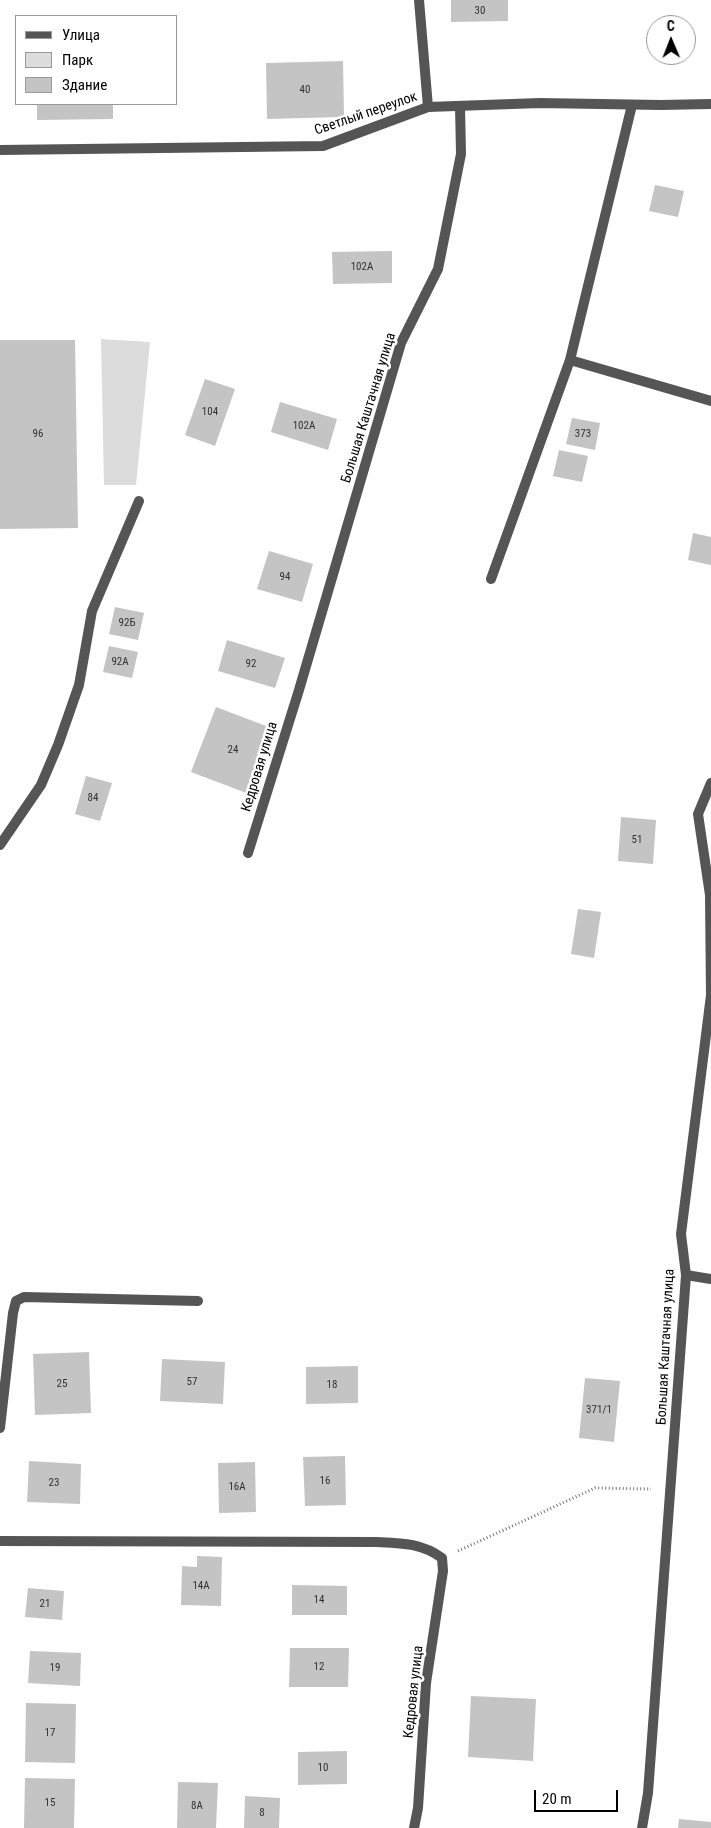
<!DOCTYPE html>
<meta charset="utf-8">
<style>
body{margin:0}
#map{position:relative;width:711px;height:1828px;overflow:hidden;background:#fff;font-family:"Roboto Condensed",sans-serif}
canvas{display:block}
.legend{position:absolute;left:15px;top:15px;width:162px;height:90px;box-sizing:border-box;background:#fff;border:1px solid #999;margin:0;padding:6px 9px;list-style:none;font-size:15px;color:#000}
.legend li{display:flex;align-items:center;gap:10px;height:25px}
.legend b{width:25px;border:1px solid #999}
.north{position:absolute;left:646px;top:15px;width:50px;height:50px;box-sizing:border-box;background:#fff;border:1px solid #999;border-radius:50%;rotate:359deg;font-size:14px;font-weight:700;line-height:20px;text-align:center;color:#000}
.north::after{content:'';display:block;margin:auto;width:18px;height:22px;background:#000;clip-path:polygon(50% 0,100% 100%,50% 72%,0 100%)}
.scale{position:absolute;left:534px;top:1790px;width:84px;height:22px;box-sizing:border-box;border:2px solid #000;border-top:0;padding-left:6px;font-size:15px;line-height:18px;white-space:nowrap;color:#000;-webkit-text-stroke:4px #fff;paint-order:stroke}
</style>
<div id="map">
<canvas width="711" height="1828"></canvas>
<ul class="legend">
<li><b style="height:6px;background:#555"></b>Улица</li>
<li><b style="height:14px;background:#dcdcdc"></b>Парк</li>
<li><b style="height:14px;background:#c4c4c4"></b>Здание</li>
</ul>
<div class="north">С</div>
<div class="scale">20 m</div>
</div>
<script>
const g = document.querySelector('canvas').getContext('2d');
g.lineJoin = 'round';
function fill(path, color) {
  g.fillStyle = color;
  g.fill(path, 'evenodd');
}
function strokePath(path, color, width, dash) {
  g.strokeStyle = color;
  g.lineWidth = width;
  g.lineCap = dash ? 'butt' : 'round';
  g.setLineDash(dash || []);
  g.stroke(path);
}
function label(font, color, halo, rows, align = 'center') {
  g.font = font + ' "Roboto Condensed",sans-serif';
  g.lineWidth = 5;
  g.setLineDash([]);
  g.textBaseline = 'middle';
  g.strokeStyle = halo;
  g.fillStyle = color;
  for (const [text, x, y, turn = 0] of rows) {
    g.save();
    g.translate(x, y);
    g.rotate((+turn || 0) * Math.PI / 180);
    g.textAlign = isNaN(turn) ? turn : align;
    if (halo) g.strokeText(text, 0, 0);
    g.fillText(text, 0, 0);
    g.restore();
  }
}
fill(new Path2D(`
 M101 339 150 342 136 485H104Z`), '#dcdcdc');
fill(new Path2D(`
 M451 0H508V21L451 22Z
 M343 61 344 117 267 119 266 63Z
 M37 104H113V119L37 120Z
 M655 185 684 191 678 217 649 211Z
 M392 251V283L333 284 332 252Z
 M0 340H75L78 528 0 529Z
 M205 379 235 389 215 446 185 435Z
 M280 402 337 419 328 450 271 432Z
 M572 418 600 423 595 450 566 444Z
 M559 450 588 456 582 482 553 476Z
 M693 533 711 537V565L688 560Z
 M269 551 313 564 302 602 257 589Z
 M115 607 144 613 138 640 109 634Z
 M227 640 285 658 275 688 218 671Z
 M109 646 138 652 132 678 103 672Z
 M216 707 274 729 249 794 191 772Z
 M86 776 112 783 100 821 75 814Z
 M621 817 656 820 653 864 618 861Z
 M578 909 601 912 594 958 571 954Z
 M89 1352 91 1413 35 1415 33 1354Z
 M162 1359 225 1362 223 1404 160 1401Z
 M358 1366V1403L306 1404V1367Z
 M585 1378 620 1381 614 1442 579 1438Z
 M345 1456 346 1505 305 1506 303 1457Z
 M29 1461 81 1464 80 1504 27 1502Z
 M255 1462 256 1512 219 1513 218 1463Z
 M197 1556 222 1557 221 1606 181 1605 182 1566 197 1567Z
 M292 1585 347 1586V1615H292Z
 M28 1588 64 1591 62 1620 25 1617Z
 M290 1648H349L348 1687H289Z
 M30 1651 81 1653 80 1686 28 1683Z
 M471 1696 536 1699 533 1761 468 1757Z
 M26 1703 76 1704 75 1763 25 1762Z
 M347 1751V1784L298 1785V1752Z
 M25 1778 75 1779 74 1828H24Z
 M178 1782 218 1783 216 1828H177Z
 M245 1796 280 1798 279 1828H244Z
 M679 1819 711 1822V1828H678Z`), '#c4c4c4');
strokePath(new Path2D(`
 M458 1551 595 1488 651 1489`), '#777', 3, [1, 2.5]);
strokePath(new Path2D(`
 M570 360 711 401
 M491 579 570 360 632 105
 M0 845 41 785 58 745 79 685 92 611 139 501
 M686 1275 711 1279`), '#555', 10);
strokePath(new Path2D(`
 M419 0 428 107
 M248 853 299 690 401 343 438 269 461 154 460 106
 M0 1428 13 1313 16 1301 24 1297 198 1301
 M0 1541 377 1542C401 1543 422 1543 442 1558L443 1571 426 1683 418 1808 414 1828
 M642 1828 648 1793 686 1275 681 1234 711 995 710 895 698 814 711 783`), '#555', 10);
strokePath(new Path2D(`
 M0 150 323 146 428 107 540 103 661 105 711 104`), '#555', 10);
label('11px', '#313131', null, [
 ["30",480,11],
 ["40",305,90],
 ["102А",362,267],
 ["104",210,412],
 ["102А",304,426],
 ["96",38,434],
 ["373",583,434],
 ["94",285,577],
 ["92Б",127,623],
 ["92А",120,662],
 ["92",251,664],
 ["24",233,750],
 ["84",93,798],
 ["51",637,840],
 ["57",192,1382],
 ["25",62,1384],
 ["18",332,1385],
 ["371/1",599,1410],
 ["16",325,1481],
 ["23",54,1483],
 ["16А",237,1487],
 ["14А",201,1586],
 ["14",319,1600],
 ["21",45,1604],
 ["12",319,1667],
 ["19",55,1668],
 ["17",50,1733],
 ["10",323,1768],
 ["15",50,1803],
 ["8А",197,1806],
 ["8",262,1813]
]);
label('14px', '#000', '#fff', [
 ["Светлый переулок",366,114,-19],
 ["Большая Каштачная улица",369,408,-73],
 ["Кедровая улица",260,767,-73],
 ["Большая Каштачная улица",666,1347,-87],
 ["Кедровая улица",414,1692,-84]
]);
</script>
